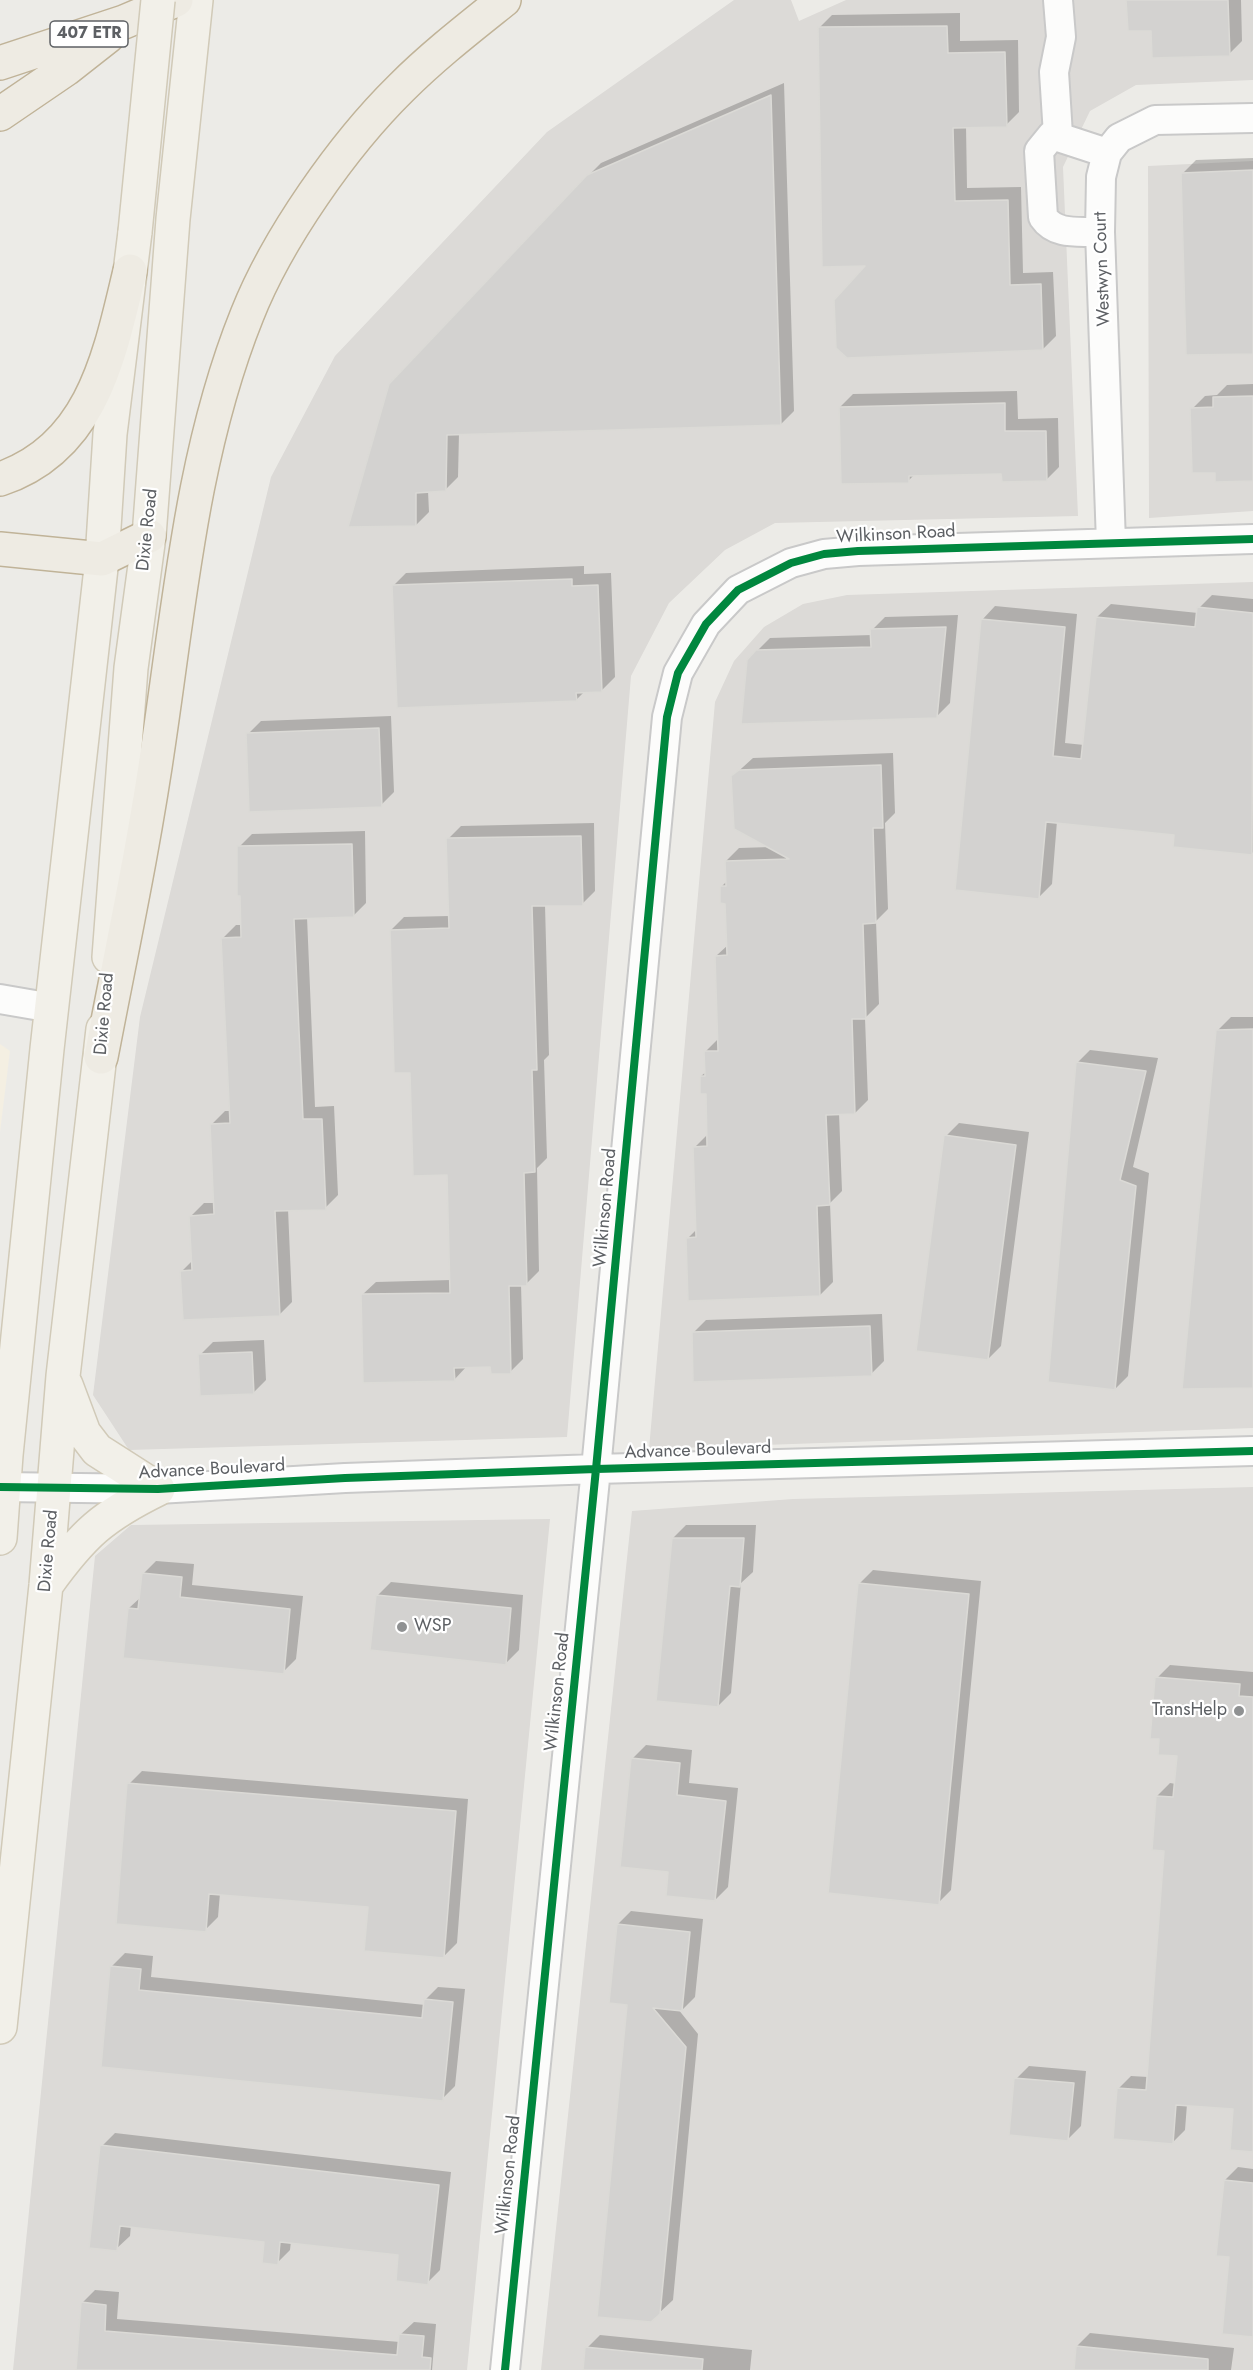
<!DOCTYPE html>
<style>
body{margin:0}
canvas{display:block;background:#ecebe7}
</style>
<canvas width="1253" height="2370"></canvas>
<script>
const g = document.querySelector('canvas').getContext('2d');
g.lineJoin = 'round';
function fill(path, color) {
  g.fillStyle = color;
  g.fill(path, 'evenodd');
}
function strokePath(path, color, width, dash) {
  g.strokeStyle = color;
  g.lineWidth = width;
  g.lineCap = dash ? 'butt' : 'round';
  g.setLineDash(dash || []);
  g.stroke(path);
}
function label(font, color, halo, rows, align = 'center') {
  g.font = font + ' Jost,sans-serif';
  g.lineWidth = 4.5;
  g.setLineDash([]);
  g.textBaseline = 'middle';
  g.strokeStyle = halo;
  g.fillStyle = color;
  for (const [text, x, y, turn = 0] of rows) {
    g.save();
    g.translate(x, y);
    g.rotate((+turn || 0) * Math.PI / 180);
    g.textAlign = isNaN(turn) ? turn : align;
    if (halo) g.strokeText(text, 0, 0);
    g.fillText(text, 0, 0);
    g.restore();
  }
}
fill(new Path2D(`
 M0 1044 10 1051 0 1132Z`), '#f4efe2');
fill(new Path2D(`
 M734 0H791L799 21 846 0H1253V80L1136 85 1090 111 1063 167 1078 516 775 523 725 550 669 603 631 676 567 1437 129 1450 93 1395 140 1017 271 477 335 356 547 132Z
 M1253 161V511L1149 518 1148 166Z
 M1253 582V1428L649 1449 715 702 734 661 764 627 803 604 847 595Z
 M1253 1487V2370H541L632 1511 793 1499Z
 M550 1519 467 2370H13L95 1556 131 1525Z`), '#dcdad7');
fill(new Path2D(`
 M1128 0H1241L1242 41 1229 54 1153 29Z
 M960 13V41L1018 40 1019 112 1006 125 966 126 967 188 1021 187 1023 273 1053 272 1056 336 1043 349 868 265 819 28 832 15Z
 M784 83 794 411 781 424 459 433 458 477 445 490 428 491 429 512 416 525H350L588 176 601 163Z
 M1253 158V249L1183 173 1196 160Z
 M1253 384V480L1216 471 1192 409 1205 396 1217 395 1227 385Z
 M1017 391 1018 419 1058 418 1059 467 1046 480 1003 473 915 474 908 481 840 407 853 394Z
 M584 566V574L611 573 615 677 602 690 585 691 576 700 393 586 406 573Z
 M1212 595 1253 599V852L1251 854 1176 834 1057 821 1052 884 1039 897 982 620 995 606 1077 614 1065 743 1084 745 1097 617 1111 604 1198 613 1199 608Z
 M958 615 950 703 937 716 748 660 770 638 872 635V630L885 617Z
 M391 716 394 792 381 805 248 734 261 721Z
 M893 753 895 813 885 823 888 909 876 921 879 1004 865 1018 868 1100 855 1113H839L842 1191 830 1203 833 1282 820 1295 688 1238 697 1229 695 1147 708 1134 707 1092 701 1076 706 1072 705 1052 719 1038 716 956 728 945 727 902 721 887 727 881 726 861 739 848 771 847 732 777 753 758Z
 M594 823 595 891 582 904 545 905 549 1055 544 1060 547 1158 537 1168 539 1271 526 1284H521L523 1359 510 1372 492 1366H467L454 1380 362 1295 376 1282 451 1280 449 1173 411 1071 391 930 404 917 450 916 448 839 461 826Z
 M365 831 366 903 353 916 307 917 315 1107 334 1106 338 1195 325 1208 288 1209 292 1302 279 1315 182 1271 193 1260 191 1216 204 1203H215L212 1124 225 1111H231L223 938 236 925H242L239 847 252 834Z
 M1231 1017H1253V1386L1218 1030Z
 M1090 1050 1158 1058 1133 1167 1149 1173 1128 1376 1115 1389 1077 1063Z
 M959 1123 1029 1132 1001 1346 988 1359 946 1136Z
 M882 1314 884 1361 871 1374 693 1333 706 1320Z
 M264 1340 266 1380 253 1393 200 1355 213 1342Z
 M686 1525H756L753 1572 741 1583 731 1693 718 1706 673 1538Z
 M156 1561 194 1564 192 1585 303 1596 296 1659 283 1672 129 1608 141 1597 143 1574Z
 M873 1570 981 1581 951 1890 938 1903 860 1583Z
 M391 1582 523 1595 519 1650 506 1663 378 1595Z
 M1170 1665 1253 1672V2151L1234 2108 1187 2104 1185 2130 1172 2143 1118 2089 1131 2076 1148 2077 1166 1849 1157 1796 1170 1783 1176 1784 1178 1755 1157 1678Z
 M646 1745 692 1750 689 1783 738 1788 728 1887 715 1900 670 1871 633 1758Z
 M142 1771 468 1799 457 1943 444 1956 369 1906 220 1893 218 1917 205 1930 129 1784Z
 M631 1911 703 1919 695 1997 682 2010 678 2009 698 2034 673 2300 659 2313 618 1924Z
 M125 1953 153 1956 151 1977 425 2005V2000L438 1987 465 1989 455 2086 442 2099 102 2065 112 1966Z
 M1029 2066 1086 2071 1081 2126 1068 2139 1016 2079Z
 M115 2133 451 2172 440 2270 427 2283 400 2254 291 2241 290 2250 277 2263 266 2241 131 2225 130 2236 116 2249 102 2146Z
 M1238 2167 1253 2169V2336L1231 2256 1225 2180Z
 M95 2290 119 2292 117 2319 400 2342V2335L414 2322 436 2324 432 2370H77L82 2303Z
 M1090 2333 1234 2348 1231 2370H1075L1077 2346Z
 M600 2335 752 2350 750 2370H585L587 2348Z`), '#0003');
const building = new Path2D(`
 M1126 0H1228L1230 56 1152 58 1151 31H1128Z
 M947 26 948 53 1005 52 1007 127 953 128 955 201 1008 200 1010 285 1041 284 1043 350 847 358 836 348 834 300 865 266 822 267 818 27Z
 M771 95 781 425 447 435 446 491 416 493V526L348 527 389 384 587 175Z
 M1253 170V354L1186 355 1181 173Z
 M1253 396V481L1215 482V473H1192L1190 408 1213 407V397Z
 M1005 403V431H1046L1047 481 1002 482 1001 474 909 476V483L841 484 839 407Z
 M572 579V586L598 585 602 692 576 693 577 701 397 708 392 585Z
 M1197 607 1253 613 1252 855 1173 847 1174 835 1046 822 1039 899 955 890 981 619 1065 627 1053 756 1081 759 1096 617 1195 627Z
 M946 627 937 718 741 724 747 660 756 650 871 647 870 629Z
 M379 728 382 807 249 812 246 733Z
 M881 765 883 828H873L876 923 863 924 866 1019H852L855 1114 826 1115 830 1205 817 1206 820 1296 688 1301 686 1238 696 1237 693 1147 707 1146 706 1094H700V1076H705L704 1051H718L715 956 727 955 725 904 720 903V886H726L725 861 789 859 734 829 731 776 739 770Z
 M581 836 583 906H532L537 1070H532L535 1172 524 1173 527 1286H509L511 1374H491L490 1367 454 1368 455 1381 363 1383 361 1294 450 1293 447 1175 413 1176 410 1073H394L390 930 449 928 446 838Z
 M352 844 354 917 294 919 303 1119H322L326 1210 275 1211 280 1316 183 1320 180 1271 192 1270 189 1216 214 1214 210 1124 230 1123 221 938 241 937 240 896H237V846Z
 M1253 1029V1388L1182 1389 1216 1030Z
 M1076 1062 1146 1071 1120 1180 1136 1186 1115 1390 1048 1382Z
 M944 1135 1016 1145 988 1360 916 1351Z
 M870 1326 872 1376 693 1382 692 1332Z
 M252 1352 254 1394 200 1396 198 1354Z
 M672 1538H744L740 1587 730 1586 718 1707 656 1701Z
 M142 1573 182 1577 180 1597 290 1609 284 1674 123 1658 128 1608 138 1609Z
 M858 1583 969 1594 939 1905 828 1893Z
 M376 1595 511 1608 506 1665 370 1650Z
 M1155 1677 1240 1684 1239 1696 1253 1697V2152L1230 2150 1233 2109 1176 2105 1173 2144 1113 2139 1117 2088 1146 2090 1164 1851 1152 1850 1156 1796 1173 1797 1177 1756 1158 1755 1159 1739H1150Z
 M631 1758 680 1763 677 1795 726 1801 715 1901 666 1896 668 1872 620 1867Z
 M127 1783 456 1811 444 1958 364 1951 368 1907 209 1894 206 1932 116 1924Z
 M617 1924 690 1932 682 2011 653 2008 686 2047 660 2314 651 2322 597 2317 627 2005 609 2003Z
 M110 1966 141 1969 139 1990 422 2018 424 1999 453 2002 443 2101 101 2067Z
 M1014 2078 1074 2083 1068 2141 1009 2135Z
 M100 2145 439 2185 428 2285 396 2281 398 2255 280 2242 278 2265 262 2263 264 2242 120 2226 117 2251 89 2248Z
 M1224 2180 1253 2183V2337L1222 2334 1229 2257 1216 2256Z
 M81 2302 106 2305 105 2331 397 2355 399 2334 424 2336 422 2357 431 2358 430 2370H76Z
 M1076 2346 1208 2359V2370H1074Z
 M585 2347 703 2359 702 2370H583Z`);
fill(building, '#d3d2d0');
strokePath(building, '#dbdad6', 1.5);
const minor = new Path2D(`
 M1058 135 1054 72 1061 37 1058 0
 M1100 232C1079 231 1056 236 1043 217L1039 151 1052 135 1107 153
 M1111 543 1100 232 1101 177 1107 153 1119 138 1155 120 1253 118
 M0 999 52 1008
 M0 1487 158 1489 345 1478 596 1469 1253 1451
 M505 2370 596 1469 667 717 678 673 706 624 738 590 791 563 824 554 858 551 1253 539`);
const major = new Path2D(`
 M109 957 131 668 149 536 173 219 196 0
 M66 1385 84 1433 97 1450 158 1489
 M0 1538 6 1455 47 1049 102 559 110 434 135 232
 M47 1584C83 1534 103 1516 158 1489
 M0 2027 46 1585 63 1376 103 1029`);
const highway = new Path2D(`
 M0 63 124 22 176 0
 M0 114 66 69 108 36
 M0 479C93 448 110 354 130 271
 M0 549 102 559 149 536
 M101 1057C121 952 144 846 159 740 180 598 193 449 247 315 277 239 343 145 401 88 433 56 469 28 504 0`);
strokePath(minor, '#c9c9c9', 32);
strokePath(major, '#d1cab8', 36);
strokePath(highway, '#c0b398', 36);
strokePath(minor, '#fcfcfb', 28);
strokePath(major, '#f2f0e9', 33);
strokePath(highway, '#eeebe3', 33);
const majorBridge = new Path2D(`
 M135 232 158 0`);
strokePath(majorBridge, '#d1cab8', 36, []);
strokePath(majorBridge, '#f2f0e9', 33);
strokePath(new Path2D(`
 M0 1487 158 1489 345 1478 596 1469 1253 1451
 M505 2370 596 1469 667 717 678 673 706 624 738 590 791 563 824 554 858 551 1253 539`), '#00873e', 8);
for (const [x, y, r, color] of [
 [402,1627,6,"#8f9192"],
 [1239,1711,6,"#8f9192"]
]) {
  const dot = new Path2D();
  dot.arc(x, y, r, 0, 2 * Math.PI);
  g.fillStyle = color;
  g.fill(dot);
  strokePath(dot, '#fff', 2);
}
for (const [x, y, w] of [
 [89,34,78]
]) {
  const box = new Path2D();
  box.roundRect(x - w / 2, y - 13, w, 26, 4.5);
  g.fillStyle = '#fff';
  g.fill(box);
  strokePath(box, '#5d6064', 1.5);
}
label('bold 16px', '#5d6064', null, [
 ["407 ETR",89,34]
]);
label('18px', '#5d6064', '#fff', [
 ["Westwyn Court",1103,269,-92],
 ["Dixie Road",148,530,-84],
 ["Wilkinson Road",896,535,-3],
 ["Dixie Road",105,1014,-85],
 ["Wilkinson Road",606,1208,-85],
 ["Advance Boulevard",698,1451,-2],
 ["Advance Boulevard",212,1470,-3],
 ["Dixie Road",49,1551,-85],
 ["Wilkinson Road",558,1692,-84],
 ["Wilkinson Road",509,2175,-84]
]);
label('18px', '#5d6064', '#fff', [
 ["WSP",414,1627],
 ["TransHelp",1227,1711,"right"]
], 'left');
</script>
